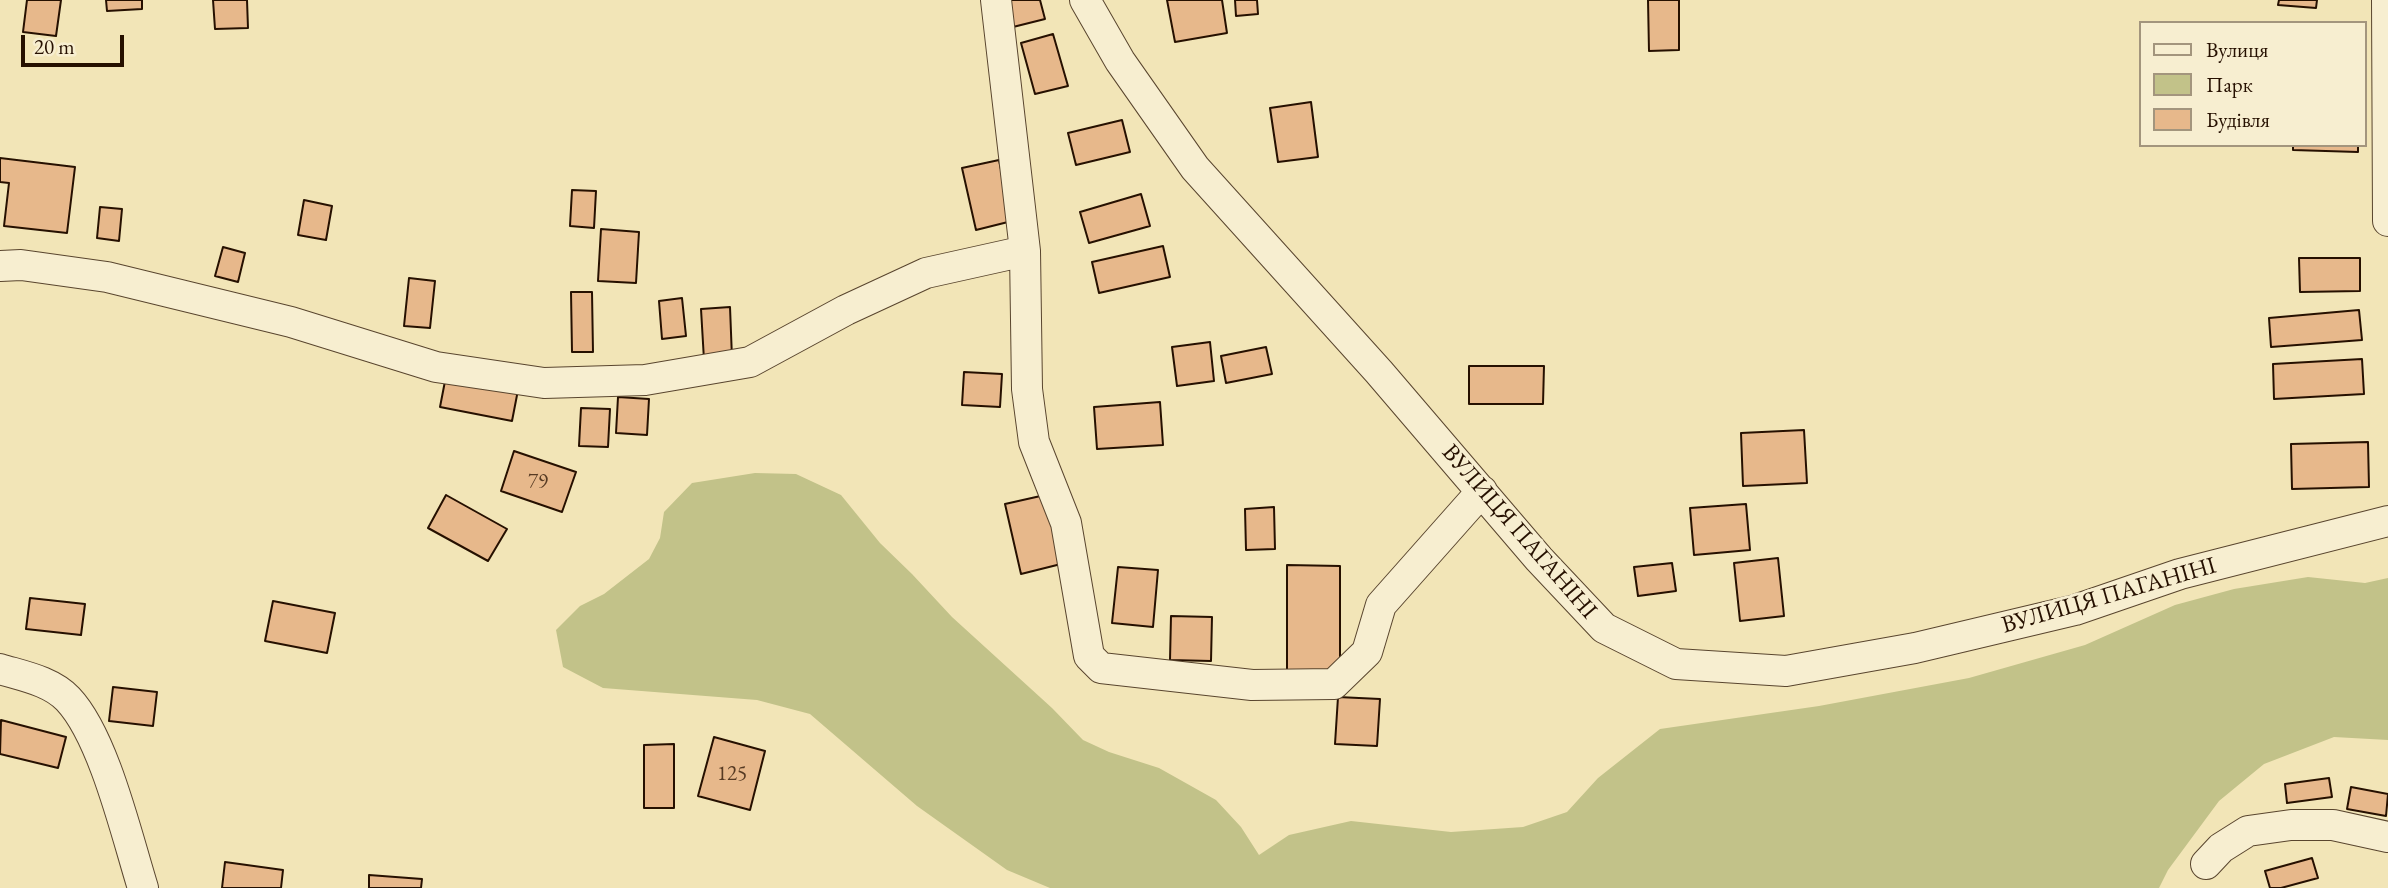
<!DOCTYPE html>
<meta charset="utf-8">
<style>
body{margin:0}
#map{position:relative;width:2388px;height:888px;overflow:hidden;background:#f2e5b7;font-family:"EB Garamond",serif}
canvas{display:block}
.legend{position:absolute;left:2139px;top:21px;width:228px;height:126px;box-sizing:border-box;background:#f7eed0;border:2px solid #a3957d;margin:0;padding:9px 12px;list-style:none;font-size:21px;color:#261000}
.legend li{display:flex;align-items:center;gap:14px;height:35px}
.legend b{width:35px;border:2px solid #a3957d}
.scale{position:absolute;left:21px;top:35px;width:103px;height:32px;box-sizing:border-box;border:4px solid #261000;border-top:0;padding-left:9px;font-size:21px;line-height:24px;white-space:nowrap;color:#261000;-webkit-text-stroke:5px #f7eed0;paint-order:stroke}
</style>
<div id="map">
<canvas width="2388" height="888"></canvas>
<ul class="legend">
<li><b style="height:9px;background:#f7eed0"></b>Вулиця</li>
<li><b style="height:19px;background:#c2c289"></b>Парк</li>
<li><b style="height:19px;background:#e7b88b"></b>Будівля</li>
</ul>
<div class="scale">20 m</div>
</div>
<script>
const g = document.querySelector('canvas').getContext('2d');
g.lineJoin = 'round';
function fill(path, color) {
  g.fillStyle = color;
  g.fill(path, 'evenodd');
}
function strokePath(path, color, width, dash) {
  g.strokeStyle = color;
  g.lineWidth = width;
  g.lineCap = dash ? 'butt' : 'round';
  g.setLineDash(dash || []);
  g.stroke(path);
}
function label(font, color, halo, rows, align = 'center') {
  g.font = font + ' "EB Garamond",serif';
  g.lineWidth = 6;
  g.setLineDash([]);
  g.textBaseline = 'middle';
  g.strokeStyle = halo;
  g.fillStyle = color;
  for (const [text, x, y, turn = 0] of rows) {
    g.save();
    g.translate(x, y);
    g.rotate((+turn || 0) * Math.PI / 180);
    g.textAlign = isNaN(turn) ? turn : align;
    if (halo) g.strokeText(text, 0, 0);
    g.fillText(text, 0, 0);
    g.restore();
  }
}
fill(new Path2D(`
 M755 473 796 474 841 495 880 543 912 574 952 617 1052 708 1083 740 1109 752 1159 768 1216 800 1241 827 1259 855 1289 835 1351 821 1451 832 1523 827 1567 812 1598 778 1660 729 1819 706 1969 678 2085 645 2175 605 2234 589 2308 577 2365 583 2388 578V740L2334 737 2264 764 2219 801 2168 870 2159 888H1050L1007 870 917 806 810 714 757 700 603 688 563 667 556 630 580 606 604 594 649 559 660 538 664 512 692 483Z`), '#c2c289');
const building = new Path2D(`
 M27 0H61L56 36 23 32Z
 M106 0H142V9L107 11Z
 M213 0H247L248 28 215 29Z
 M1007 0H1040L1045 19 1013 27Z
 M1167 0H1222L1227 33 1175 42Z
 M1235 0H1257L1258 14 1236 16Z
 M1648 0H1679V50L1649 51Z
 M2279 0H2317L2316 8 2278 5Z
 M1053 34 1068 86 1035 94 1021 43Z
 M1311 102 1318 157 1278 162 1270 108Z
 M1122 120 1130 152 1076 165 1068 133Z
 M2293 145H2358V152L2293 150Z
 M0 158 75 167 67 233 4 226 9 183 0 182Z
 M999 160 1012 221 976 230 962 168Z
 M572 190 596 191 594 228 570 226Z
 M1141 194 1150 226 1089 243 1080 212Z
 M304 200 332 206 326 240 298 235Z
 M100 207 122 209 119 241 97 238Z
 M601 229 639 232 636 283 598 281Z
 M1163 246 1170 277 1099 293 1092 262Z
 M223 247 245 253 238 282 215 276Z
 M2299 258H2360V291L2300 292Z
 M409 278 435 281 430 328 404 326Z
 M571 292H592L593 352H572Z
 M682 298 686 336 662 339 659 301Z
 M730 307 732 358 704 360 701 309Z
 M2359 310 2362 340 2271 347 2269 318Z
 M1210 342 1214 381 1177 386 1172 347Z
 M1266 347 1272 374 1226 383 1221 356Z
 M2362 359 2364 394 2274 399 2273 364Z
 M1469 366H1544L1543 404H1469Z
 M964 372 1002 374 1000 407 962 405Z
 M446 376 518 390 512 421 440 407Z
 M618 397 649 399 647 435 616 433Z
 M1160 402 1163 445 1097 449 1094 407Z
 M581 408 610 409 608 447 579 446Z
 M1804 430 1807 483 1743 486 1741 433Z
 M2368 442 2369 487 2292 489 2291 444Z
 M514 451 576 472 562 512 501 491Z
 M446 495 507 529 488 561 428 528Z
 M1045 495 1061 564 1021 574 1005 504Z
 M1746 504 1750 550 1694 555 1690 508Z
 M1274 507 1275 549 1246 550 1245 509Z
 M1778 558 1784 616 1740 621 1734 563Z
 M1672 563 1676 591 1638 596 1634 567Z
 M1287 565 1340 566V670H1287Z
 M1118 567 1158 570 1153 627 1112 623Z
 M30 598 85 604 81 635 26 629Z
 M273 601 335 613 327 653 265 641Z
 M1171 616 1212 617 1211 661 1170 660Z
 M113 687 157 692 153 726 109 721Z
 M1338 697 1380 699 1377 746 1335 744Z
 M1 720 66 737 58 768 0 754Z
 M714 737 765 751 750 810 698 796Z
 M674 744V808H644V745Z
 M2329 778 2332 797 2287 803 2285 784Z
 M2351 787 2388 794 2386 816 2347 809Z
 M2312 858 2318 878 2281 888H2270L2265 871Z
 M225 862 283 870 281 888H222Z
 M369 875 422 879 421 888H369Z`);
fill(building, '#e7b88b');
strokePath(building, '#261000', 2);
const minor = new Path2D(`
 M996 0 1025 251 1027 389 1034 442 1066 523 1089 656 1101 668 1252 685 1334 684 1367 652 1381 605 1482 491
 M1085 0 1120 61 1195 168 1379 372 1539 559 1604 628 1676 664 1786 671 1915 648 2075 610 2180 574 2388 521
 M2387 0 2388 221
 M0 266 21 265 107 277 291 322 436 367 544 383 645 380 750 362 846 310 926 273 1025 251
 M0 669C23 676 51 681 68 699 104 737 127 837 143 888
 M2206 864 2221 848 2248 831 2291 825H2333L2388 837`);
strokePath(minor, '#59452e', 32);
strokePath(minor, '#f7eed0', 30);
label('21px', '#563a23', null, [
 ["79",538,482],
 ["125",732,774]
]);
label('24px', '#261000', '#f7eed0', [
 ["ВУЛИЦЯ ПАГАНІНІ",1519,532,49],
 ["ВУЛИЦЯ ПАГАНІНІ",2109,596,-16]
]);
</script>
